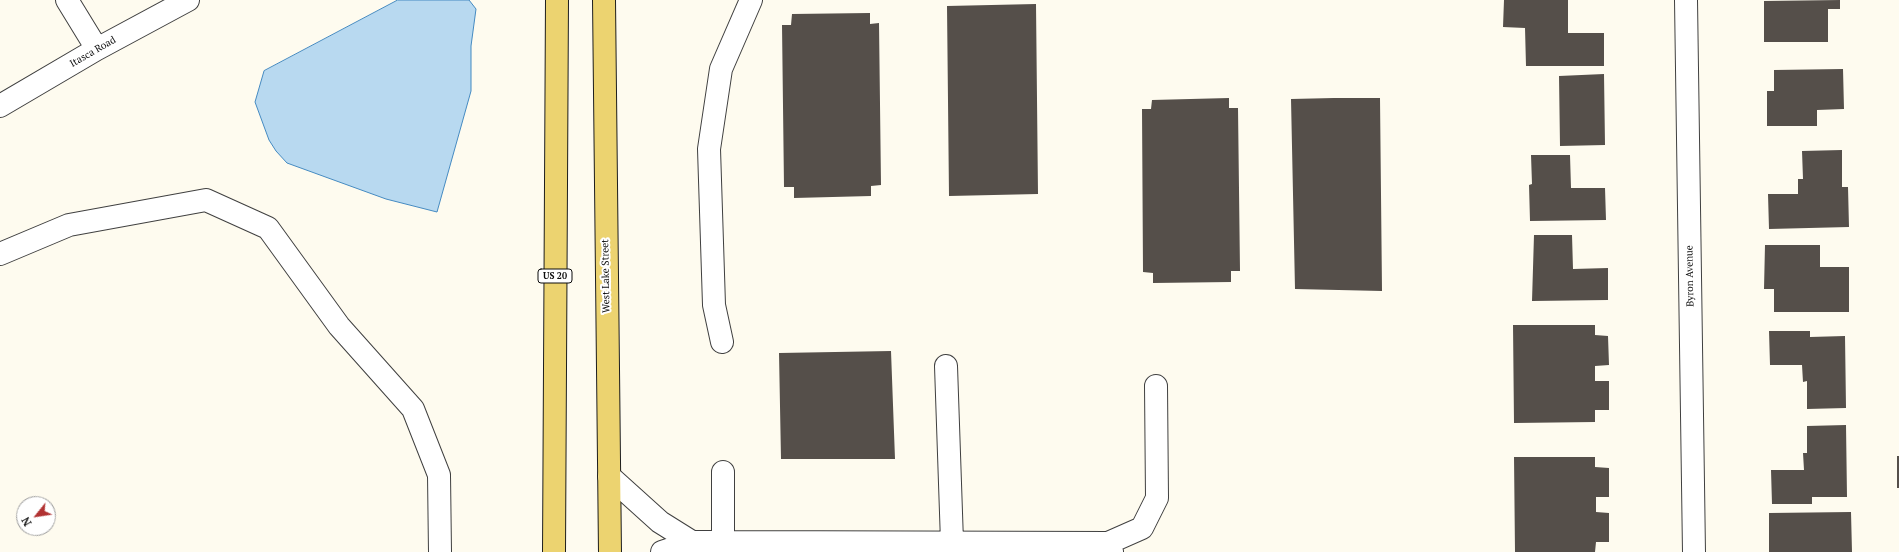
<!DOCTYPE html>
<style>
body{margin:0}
#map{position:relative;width:1899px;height:552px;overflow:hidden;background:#fefbef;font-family:"PT Serif",serif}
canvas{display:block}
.north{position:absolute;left:16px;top:496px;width:40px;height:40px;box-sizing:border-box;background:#fff;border:1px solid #9e9e9e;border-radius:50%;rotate:240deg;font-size:11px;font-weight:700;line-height:16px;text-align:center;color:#0d0d0d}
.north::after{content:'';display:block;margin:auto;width:14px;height:18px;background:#b13232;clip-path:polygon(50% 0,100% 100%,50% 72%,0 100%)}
</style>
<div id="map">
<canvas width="1899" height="552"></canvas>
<div class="north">N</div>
</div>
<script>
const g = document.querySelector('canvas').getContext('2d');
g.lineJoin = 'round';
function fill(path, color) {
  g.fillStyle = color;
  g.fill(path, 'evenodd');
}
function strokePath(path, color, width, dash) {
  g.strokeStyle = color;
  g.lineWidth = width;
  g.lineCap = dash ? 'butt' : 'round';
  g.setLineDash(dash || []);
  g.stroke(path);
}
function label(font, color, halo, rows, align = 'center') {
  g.font = font + ' "PT Serif",serif';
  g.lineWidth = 4;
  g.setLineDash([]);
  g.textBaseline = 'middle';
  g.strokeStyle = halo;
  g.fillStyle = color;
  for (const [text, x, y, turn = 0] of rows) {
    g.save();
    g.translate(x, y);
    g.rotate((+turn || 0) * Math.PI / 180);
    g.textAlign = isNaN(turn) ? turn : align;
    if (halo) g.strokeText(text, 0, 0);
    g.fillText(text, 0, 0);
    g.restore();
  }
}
const water = new Path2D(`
 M398 0H469L476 9 471 46V91L437 212 386 199 287 163 276 151 269 140 255 102 264 71Z`);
fill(water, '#b8d9f0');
strokePath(water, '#458ac1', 1);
fill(new Path2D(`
 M1504 0H1568V33H1604V66H1526L1525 28 1503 27Z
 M1840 0V9H1828V42H1764V1Z
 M1036 4 1038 194 949 196 947 6Z
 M870 13V24L879 23 881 185 871 186V196L794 198V187H784L782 25H791L792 14Z
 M1843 69 1844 109 1817 110V126H1767V91H1774V70Z
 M1604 74 1605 145 1560 146 1559 76Z
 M1229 98V108H1238L1240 271H1231V282L1153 283V273L1143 272 1142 109H1151L1152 100Z
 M1334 98H1380L1382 291 1295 289 1291 99Z
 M1842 150V187H1848L1849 227 1769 229 1768 194H1798V179H1803L1802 151Z
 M1531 155H1570L1571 188H1605L1606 220 1530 221 1529 185 1532 184Z
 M1534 235H1572L1573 269 1608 268V300L1532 301Z
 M1765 245H1820V267H1849V312H1774V289H1764Z
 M1513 325H1595V335L1608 336 1609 365 1595 366V381H1609V410H1595V422L1514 423Z
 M1769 331H1810V337L1845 336 1846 408 1807 409V381L1803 382 1802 365H1770Z
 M891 351 895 459H781L779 353Z
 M1846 425 1847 497H1812V504H1772L1771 470H1804L1803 453H1807V426Z
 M1897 456H1899V488H1897Z
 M1514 457H1595V467L1609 468V497H1596V512L1609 513V542H1596L1595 552H1515Z
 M1851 512 1852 552H1769V513Z`), '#554f4a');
const minor = new Path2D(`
 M67 0 97 49
 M1686 0 1694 552
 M0 106 97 49 188 0
 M0 254 69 225 206 200 268 228 339 326 413 409 439 475 440 552
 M722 342 714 305 709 149 721 69 751 0
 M946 366 952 542
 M609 476 660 522 692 542
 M1108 543 1142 528 1157 498 1156 386
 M662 552 692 542H723L1108 543 1112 552
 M723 552V472`);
const major = new Path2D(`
 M604 0 610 552
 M554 552 557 0`);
strokePath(minor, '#404040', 24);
strokePath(major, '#1e1e1e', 24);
strokePath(minor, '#fff', 22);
strokePath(major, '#ecd370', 22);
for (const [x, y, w] of [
 [555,276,34]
]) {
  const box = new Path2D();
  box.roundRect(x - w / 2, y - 7, w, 14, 3);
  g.fillStyle = '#fff';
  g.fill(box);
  strokePath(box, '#0d0d0d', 1);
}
label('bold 9px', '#0d0d0d', null, [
 ["US 20",555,276]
]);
label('10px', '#0d0d0d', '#fff', [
 ["Itasca Road",93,52,-30],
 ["West Lake Street",606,276,-91],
 ["Byron Avenue",1690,276,-91]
]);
</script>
